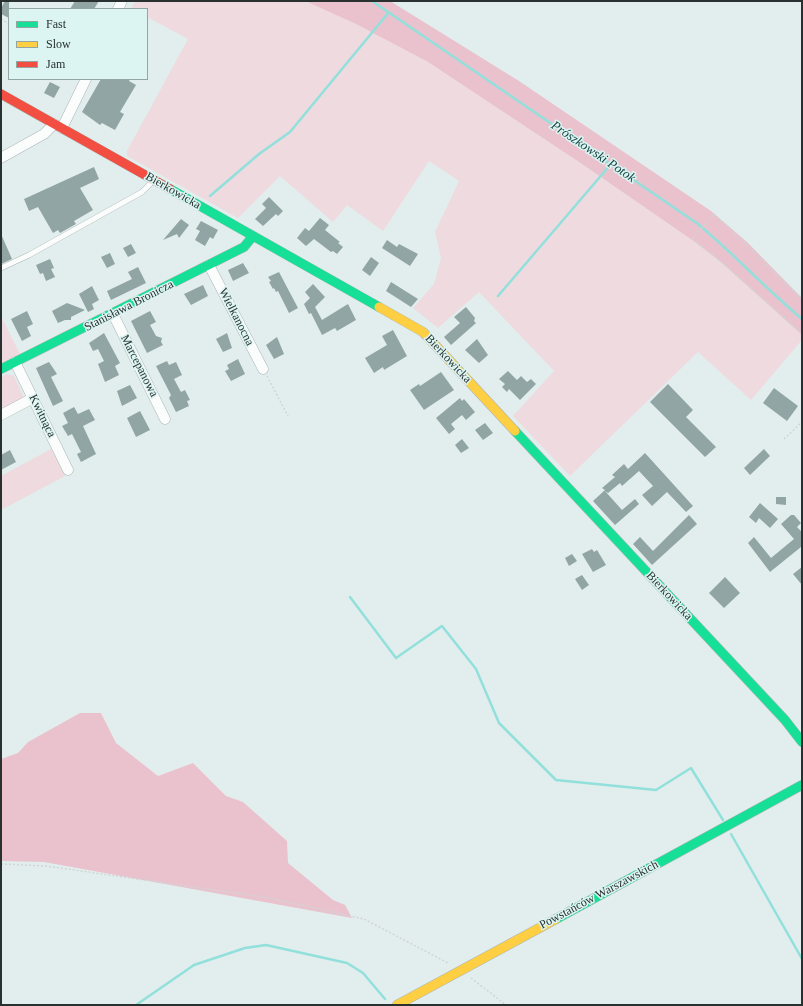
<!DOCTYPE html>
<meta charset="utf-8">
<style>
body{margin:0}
#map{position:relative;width:803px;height:1006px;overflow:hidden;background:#e2eeed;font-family:Georgia,serif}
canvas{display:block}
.frame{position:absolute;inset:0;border:2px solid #283130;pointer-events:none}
.legend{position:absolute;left:8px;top:8px;width:140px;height:72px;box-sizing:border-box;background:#dcf4f2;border:1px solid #94a6a4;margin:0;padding:5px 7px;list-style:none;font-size:12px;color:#283130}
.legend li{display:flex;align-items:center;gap:8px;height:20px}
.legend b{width:20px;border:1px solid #94a6a4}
</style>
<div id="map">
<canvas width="803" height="1006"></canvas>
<div class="frame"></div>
<ul class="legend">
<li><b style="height:5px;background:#16e098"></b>Fast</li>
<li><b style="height:5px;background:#ffcf43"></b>Slow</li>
<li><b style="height:5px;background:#f24e42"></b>Jam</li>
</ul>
</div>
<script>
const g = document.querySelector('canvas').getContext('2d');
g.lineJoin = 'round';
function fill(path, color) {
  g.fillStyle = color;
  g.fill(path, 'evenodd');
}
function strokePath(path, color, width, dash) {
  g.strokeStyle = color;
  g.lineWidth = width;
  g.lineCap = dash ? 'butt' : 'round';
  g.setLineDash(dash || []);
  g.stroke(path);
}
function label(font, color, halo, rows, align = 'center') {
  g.font = font + ' Georgia,serif';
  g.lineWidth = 3;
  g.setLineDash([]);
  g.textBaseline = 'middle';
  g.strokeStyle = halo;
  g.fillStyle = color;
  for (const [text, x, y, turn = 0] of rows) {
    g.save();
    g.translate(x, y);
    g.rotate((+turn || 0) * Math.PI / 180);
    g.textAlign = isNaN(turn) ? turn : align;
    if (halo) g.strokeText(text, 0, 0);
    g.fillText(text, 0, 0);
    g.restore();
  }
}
fill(new Path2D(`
 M135 1H305L356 24 428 62 582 164 695 242 722 263 802 335V340L751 400 698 352 570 476 513 416 554 371 479 292 438 328 413 308 434 284 441 258 435 232 459 181 429 161 383 231 347 205 333 222 280 176 238 218 127 156V151L188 39 147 17V9H131Z
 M1 316 20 354 1 363Z
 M7 374 14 376 24 398 1 410V377Z
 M51 449 65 476 1 510V476Z`), '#eedadf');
fill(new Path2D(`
 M305 1H390L519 81 711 211 747 242 802 298V335L722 263 695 242 582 164 428 62 356 24Z
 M80 713H101L116 743 158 776 193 763 226 796 243 802 287 841 288 863 333 900 345 905 352 918 44 862 1 861V759L18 753 28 742Z`), '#e9c2cd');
strokePath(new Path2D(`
 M372 1 698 224C734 254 766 289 802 319
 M210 196 259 154 290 132 389 12
 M498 296 611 164
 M350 597 396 658 442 626 476 669 499 723 556 780 656 790 691 768 723 820
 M731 834 802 959
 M136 1005 194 965 245 948 266 945 347 963 363 973 385 999`), '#92e0db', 2.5);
fill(new Path2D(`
 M5 1H9V18L1 14V8Z
 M75 1H99L94 9H70Z
 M101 79H130L129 81 136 85 120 112 124 114 115 130 102 123 100 125 82 112Z
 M50 82 60 87 54 98 44 93Z
 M94 167 99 179 80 188 93 210 74 221 76 224 60 233 58 230 53 233 38 207 29 211 24 199Z
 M269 197 283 211 278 216 276 214 263 226 255 219 266 208 262 204Z
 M320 218 329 225 325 230 340 242 338 243 343 247 337 254 333 251 331 252 314 239 306 246 297 238 305 228 309 231Z
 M181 219 189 225 179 238 177 234 163 240Z
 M201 221 218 230 213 239 210 237 205 246 195 240 200 231 196 229Z
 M1 234 12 259 1 264Z
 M387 240 397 247 399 244 418 254 410 266 382 248Z
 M131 244 136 253 128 257 123 248Z
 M110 253 115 264 107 268 101 257Z
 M371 257 379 263 370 276 362 270Z
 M50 259 54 268 51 269 55 277 46 281 43 273 40 274 36 265Z
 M243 263 249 273 233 281 228 270Z
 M138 267 146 283 111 300 107 291 132 279 128 272Z
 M279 272 298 308 289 313 278 291 276 292 274 288 273 289 269 282 271 281 268 277Z
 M391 282 418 299 411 307 386 291Z
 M313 284 325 297 315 307 322 320 348 304 356 320 337 331 335 328 322 335 311 313 309 314 304 304 310 298 305 292Z
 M203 285 208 296 191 305 184 294Z
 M92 286 99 300 92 304 94 309 88 312 79 294Z
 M67 303 85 310 71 317V320H65L58 323 52 311Z
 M466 307 475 318 474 321 476 323 451 345 444 337 460 323 454 317Z
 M27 311 33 324 27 327 31 336 22 341 11 319Z
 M150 311 156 322 150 325 156 336 162 338 161 342 163 345 147 353 131 321Z
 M393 330 407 356 384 370 383 367 374 373 365 358 387 345 382 336Z
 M104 333 120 363 115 366 119 375 105 382 98 364 104 361 98 349 93 351 89 343Z
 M227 333 232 348 223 352 216 339Z
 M277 337 284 354 274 359 266 345Z
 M477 339 488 355 479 363 465 350Z
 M238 359 245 374 231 381 225 371 229 369 227 365Z
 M167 361 169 365 176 362 182 375 174 379 181 392 185 390 190 400 187 401 189 406 176 412 169 398 171 395 156 366Z
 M49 362 57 374 51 377 63 401 53 406 36 368Z
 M508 371 517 380 521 376 527 382 531 379 536 384 520 400 509 389 507 392 502 387 505 384 499 379Z
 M441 372 454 390 424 410 410 390 419 384 420 386Z
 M668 384 693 410 686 417 716 447 705 457 650 402Z
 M130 385 137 398 122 406 117 391Z
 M774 388 798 406 787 421 763 403Z
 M460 398 462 401 464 399 475 412 466 420 462 415 451 424 455 429 449 434 436 418Z
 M74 407 78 414 89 409 95 420 83 426 96 454 81 462 77 454 81 452 72 434 68 436 62 426 68 423 63 413Z
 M140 411 150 430 136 437 127 418Z
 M485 423 493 433 483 440 475 430Z
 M462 439 469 448 461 453 455 445Z
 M764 449 770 456 750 475 744 468Z
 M10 450 16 462 1 470V455Z
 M645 453 693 506 686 512 667 492 652 506 642 495 653 486 639 471 622 486 620 483 608 493 605 491 622 510 635 499 639 504 615 525 593 501 605 490 602 488 615 477 612 475 624 464 628 469Z
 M776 497H786V505L776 504Z
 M760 503 778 519 770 528 759 518 756 523 749 517Z
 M689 515 697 524 652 565 633 544 640 537 653 551Z
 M791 515H794L801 523 797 527 802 532V548L801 547 770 572 748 543 754 537 771 558 794 539 781 524Z
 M592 549 594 552 597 550 606 565 593 572 582 554Z
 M572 554 577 561 569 566 565 558Z
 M802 567V585L793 574Z
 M582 575 589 585 582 590 575 579Z
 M725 577 740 593 724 608 709 593Z`), '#90a5a4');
const lane = new Path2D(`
 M1 268 29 255 142 192 153 181`);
const street = new Path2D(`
 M118 9 121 3
 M62 128 86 79
 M1 158 44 134 54 124
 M209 265 263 369
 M113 314 165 419
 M15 362 68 470
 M1 415 33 398`);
const fast = new Path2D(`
 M170 189 379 307
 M1 369 244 247 253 236
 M515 431 785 720 802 742
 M556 919 802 785`);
const slow = new Path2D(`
 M379 307 423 332 515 431
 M397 1005 556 919`);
const jam = new Path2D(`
 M1 94 170 189`);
strokePath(lane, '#abb5b4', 6);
strokePath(street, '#abb5b4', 11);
strokePath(fast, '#abb5b4', 10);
strokePath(slow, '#abb5b4', 10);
strokePath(jam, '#abb5b4', 10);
strokePath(new Path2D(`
 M1 19 9 24
 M802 299 714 214 692 239 719 260 802 333
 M267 376 288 416
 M784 439 802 422
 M1 864 46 866 270 898 364 919 448 963
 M471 978 506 1005`), '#d1d5d4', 1.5, [2, 2]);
strokePath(lane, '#fbfcfc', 5);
strokePath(street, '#fbfcfc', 10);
strokePath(fast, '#16e098', 9);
strokePath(slow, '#ffcf43', 9);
strokePath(jam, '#f24e42', 9);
label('12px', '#283130', '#dcf4f2', [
 ["Bierkowicka",173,191,30],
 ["Stanisława Bronicza",129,306,-27],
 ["Wielkanocna",236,317,63],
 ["Bierkowicka",448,359,47],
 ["Marcepanowa",139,366,63],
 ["Kwitnąca",42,416,64],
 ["Bierkowicka",669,596,47],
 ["Powstańców Warszawskich",599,895,-28]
]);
label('italic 13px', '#134441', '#dcf4f2', [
 ["Prószkowski Potok",593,152,34]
]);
</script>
